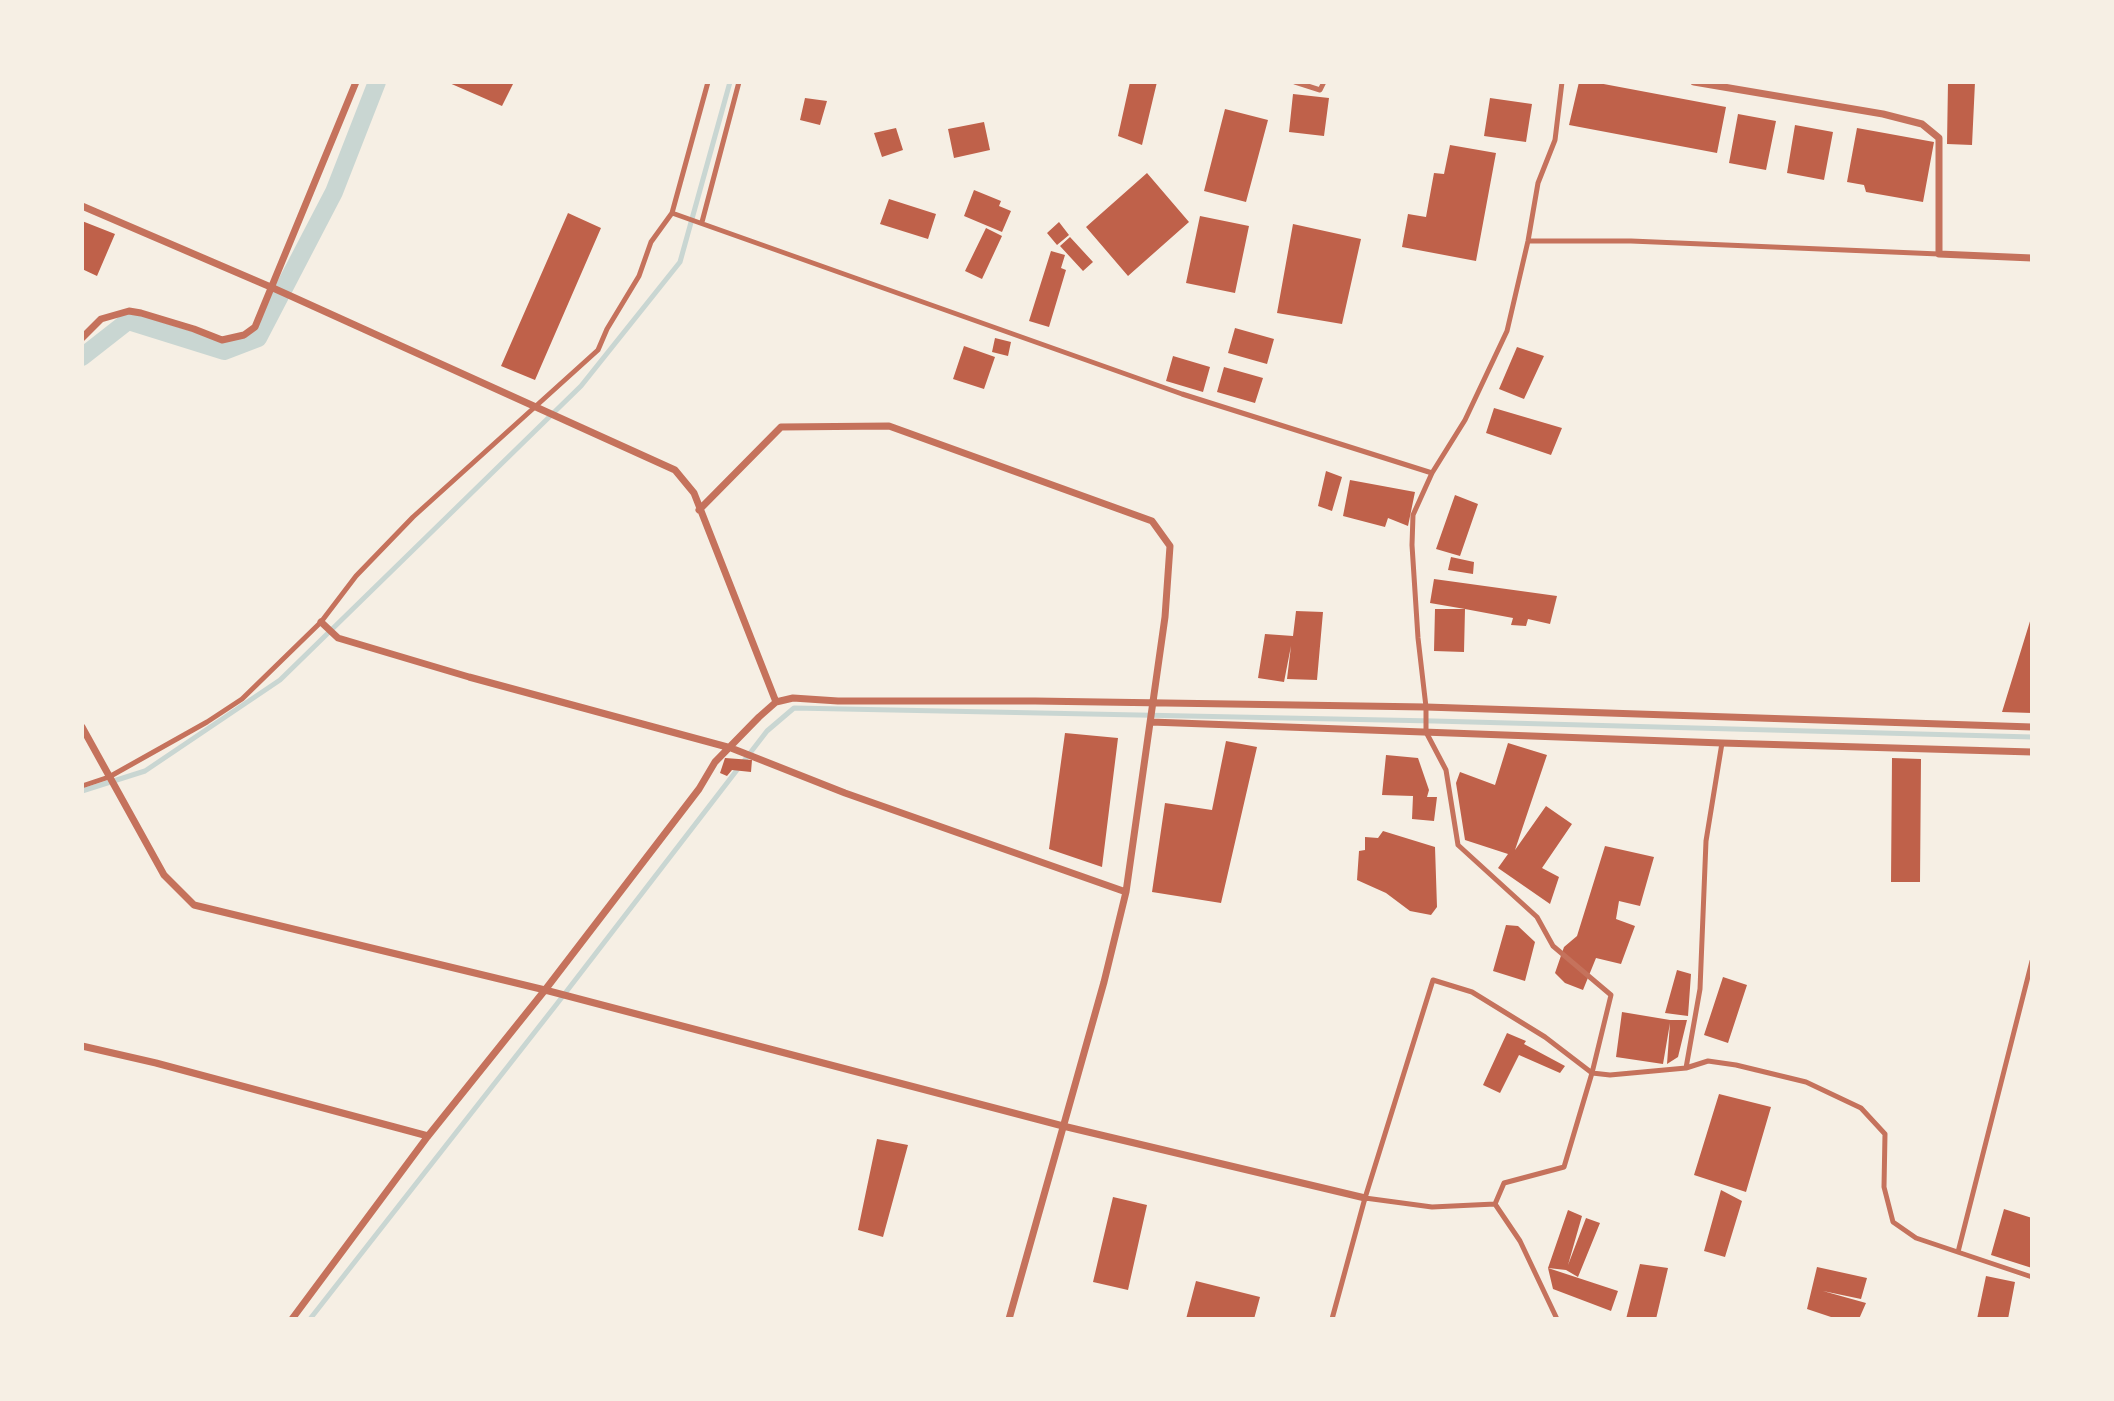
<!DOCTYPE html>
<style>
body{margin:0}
#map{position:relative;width:2114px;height:1401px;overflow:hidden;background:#f6efe4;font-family:"Roboto Condensed",sans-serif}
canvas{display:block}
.frame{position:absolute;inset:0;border:84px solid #f6efe4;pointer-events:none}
</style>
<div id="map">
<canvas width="2114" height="1401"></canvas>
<div class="frame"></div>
</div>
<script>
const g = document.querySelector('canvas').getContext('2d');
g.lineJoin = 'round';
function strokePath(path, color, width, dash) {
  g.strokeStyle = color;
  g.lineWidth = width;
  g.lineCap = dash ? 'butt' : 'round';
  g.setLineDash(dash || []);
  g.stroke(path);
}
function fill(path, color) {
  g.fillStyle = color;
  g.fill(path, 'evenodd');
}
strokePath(new Path2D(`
 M82 791 145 771 280 680 581 386 680 262 730 82
 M310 1319 556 1005 767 731 794 708 1434 721 2032 737`), '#c9d6d2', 5);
strokePath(new Path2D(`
 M82 357 128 321 224 351 258 338 334 192 377 82`), '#c9d6d2', 18);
fill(new Path2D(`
 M447 82H514L502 106Z
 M1130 82H1157L1142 145 1118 136Z
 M1579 82H1593L1726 107 1717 153 1569 125Z
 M1948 82H1975L1972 145 1947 144Z
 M1293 94 1329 98 1324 136 1289 132Z
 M805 98 827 101 820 125 800 120Z
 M1490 98 1532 104 1526 142 1484 136Z
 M1225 109 1268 120 1246 202 1204 191Z
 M1738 114 1776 121 1766 170 1729 163Z
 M984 122 990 150 954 158 948 129Z
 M1795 125 1833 132 1824 180 1787 173Z
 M896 128 903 150 882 157 874 133Z
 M1857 128 1934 142 1923 202 1866 192 1864 185 1847 182Z
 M1450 145 1496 153 1476 261 1402 247 1408 214 1426 217 1434 173 1444 174Z
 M1147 173 1189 222 1128 276 1086 227Z
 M974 190 1001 201 999 206 1011 211 1002 232 964 216Z
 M889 199 936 214 928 239 880 224Z
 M568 213 601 228 535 380 501 366Z
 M1200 216 1249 226 1235 293 1186 283Z
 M82 221 115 234 97 276 82 269Z
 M1059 222 1069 235 1057 245 1047 233Z
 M1293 224 1361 239 1342 324 1277 313Z
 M986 228 1002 236 982 279 965 271Z
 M1070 237 1093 262 1083 271 1060 246Z
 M1051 251 1065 255 1061 268 1066 270 1049 327 1029 321Z
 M1235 328 1274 339 1267 364 1228 353Z
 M995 338 1011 342 1008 356 992 352Z
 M964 346 995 357 984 389 953 379Z
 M1517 347 1544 356 1524 399 1499 389Z
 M1173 356 1210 367 1203 392 1166 381Z
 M1224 367 1263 378 1255 403 1217 392Z
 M1494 408 1562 428 1551 455 1486 433Z
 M1326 471 1342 477 1332 511 1318 506Z
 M1350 480 1415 492 1408 526 1388 518 1385 527 1343 516Z
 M1455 495 1478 504 1460 556 1436 549Z
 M1451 557 1474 562 1473 574 1448 570Z
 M1434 579 1557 596 1550 624 1528 619 1526 626 1511 625 1513 618 1465 609 1464 652 1434 651 1435 609H1465L1430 603Z
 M1296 611 1323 612 1317 680 1287 679 1291 646 1284 682 1258 678 1265 634 1293 636Z
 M2031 618 2032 713 2002 712Z
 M1065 733 1118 738 1102 867 1049 849Z
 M1226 741 1257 747 1221 903 1152 892 1165 803 1212 810Z
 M1508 743 1547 755 1515 850 1546 806 1572 824 1542 868 1559 877 1550 904 1498 868 1508 854 1465 840 1456 783 1460 772 1495 785Z
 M1386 755 1418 758 1429 790 1427 797H1437L1434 821 1412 819 1413 796 1382 795Z
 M725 758 752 760 751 772 732 770 727 776 720 773Z
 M1892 758 1921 759 1920 882H1891Z
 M1383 831 1435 847 1437 907 1431 915 1410 911 1386 893 1357 880 1359 851 1365 850V837L1378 838Z
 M1605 846 1654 857 1640 906 1619 901 1616 919 1635 926 1621 964 1596 958 1583 990 1565 983 1555 973 1564 947 1577 936Z
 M1506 925 1518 926 1535 942 1525 981 1493 971Z
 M1677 970 1691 974 1688 1016 1665 1013Z
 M1723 977 1747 985 1728 1043 1704 1035Z
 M1622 1012 1670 1020H1687L1678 1057 1667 1064 1670 1023 1663 1064 1616 1057Z
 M1507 1033 1526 1041 1524 1044 1565 1066 1560 1073 1519 1055 1500 1093 1483 1085Z
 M1719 1094 1771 1107 1746 1192 1694 1175Z
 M877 1139 908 1145 883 1237 858 1230Z
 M1721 1190 1742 1201 1725 1257 1704 1251Z
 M1113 1197 1147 1205 1128 1290 1093 1282Z
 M2004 1209 2032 1218V1268L1991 1255Z
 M1568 1210 1582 1216 1568 1265 1586 1218 1600 1223 1578 1277 1566 1270 1548 1268Z
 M1640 1264 1668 1268 1656 1319H1626Z
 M1817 1267 1867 1278 1861 1299 1823 1291 1866 1303 1859 1319H1837L1807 1309Z
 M1548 1268 1618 1291 1611 1311 1553 1289Z
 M1986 1276 2015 1282 2008 1319H1977Z
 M1196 1281 1260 1297 1254 1319H1186Z`), '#bf614a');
strokePath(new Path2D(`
 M1295 82 1320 90 1324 82
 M672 213 1182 394 1432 473
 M702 222 739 82
 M1528 241H1631L1939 254
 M82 786 109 777 207 722 242 699 321 622 356 576 413 517 598 350 607 329 639 276 651 242 672 213 708 82
 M1686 1068 1700 989 1706 841 1722 743
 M1365 1198 1432 1207 1495 1204
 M1958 1252 2032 961
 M1332 1319 1365 1198 1433 980 1472 992 1545 1037 1592 1073 1610 1075 1686 1068 1708 1061 1736 1065 1806 1082 1861 1108 1885 1134 1884 1187 1893 1222 1916 1238 2032 1277
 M1557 1319 1520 1241 1495 1204 1504 1183 1564 1167 1592 1073 1611 995 1553 946 1537 917 1458 845 1446 770 1426 732V707L1418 638 1412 545 1413 515 1432 473 1465 420 1507 331 1528 241 1538 183 1555 140 1562 82`), '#c5725c', 5);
strokePath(new Path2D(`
 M1694 82 1883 114 1922 124 1939 138V254L2032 258
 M82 206 273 288 675 470 694 493 776 702
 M82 338 101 319 129 311 141 313 194 329 222 340 244 335 255 327 356 82
 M699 510 781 427 889 426 1152 521 1170 546 1165 617 1126 892 1104 982 1009 1319
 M321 622 338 638 469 677 731 748 845 793 1126 892
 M1151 722 1722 743 2032 752
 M82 727 164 875 194 905 545 990 1063 1126 1365 1198
 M82 1046 156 1063 428 1136
 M292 1319 428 1136 545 990 699 789 715 762 759 717 776 702 793 698 838 701H1035L1426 707 2032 727`), '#c5725c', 7);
</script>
